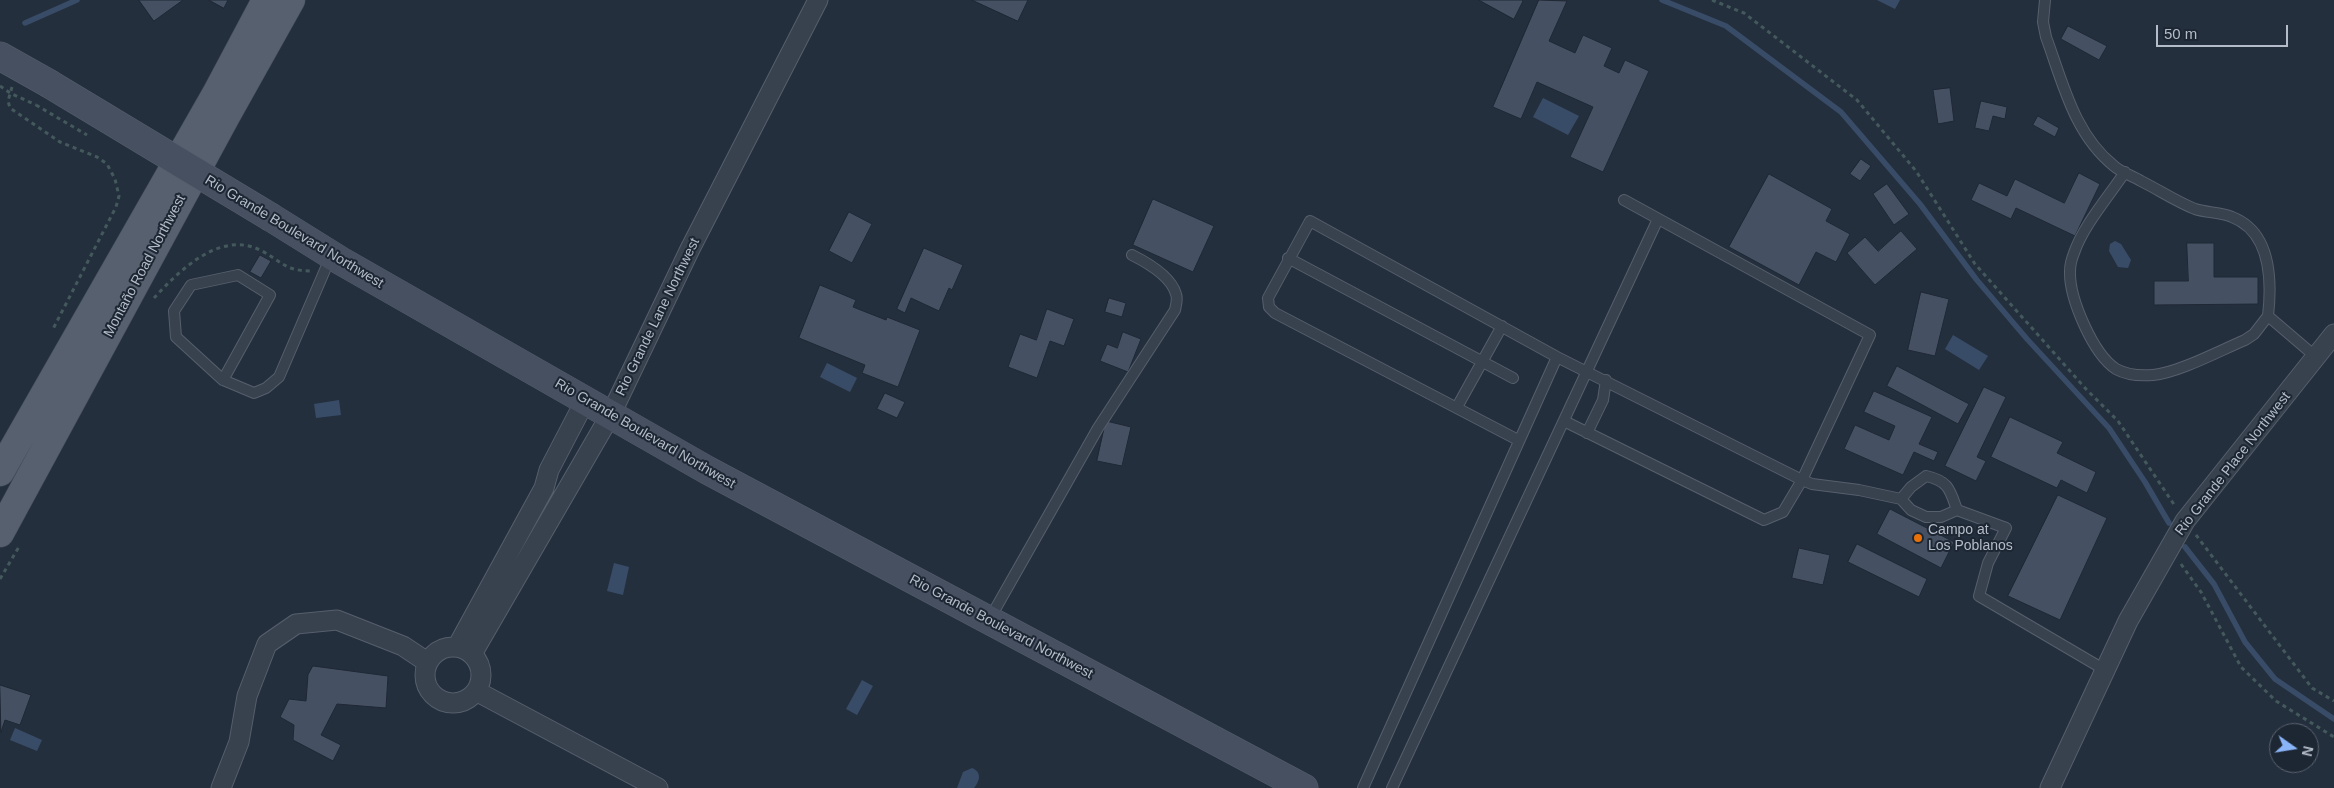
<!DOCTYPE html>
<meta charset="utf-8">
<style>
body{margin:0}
#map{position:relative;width:2334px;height:788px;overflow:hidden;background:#242f3e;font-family:Helvetica,sans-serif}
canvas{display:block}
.north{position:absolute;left:2269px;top:723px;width:50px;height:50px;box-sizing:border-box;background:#1d2633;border:1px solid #59626f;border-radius:50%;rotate:103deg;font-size:14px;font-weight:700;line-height:20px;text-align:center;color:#b4bcc9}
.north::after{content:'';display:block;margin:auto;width:18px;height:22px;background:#8ab4f8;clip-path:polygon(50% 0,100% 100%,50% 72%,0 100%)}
.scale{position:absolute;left:2156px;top:25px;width:132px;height:22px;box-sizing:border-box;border:2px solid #b4bcc9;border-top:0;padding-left:6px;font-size:15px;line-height:18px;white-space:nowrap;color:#b4bcc9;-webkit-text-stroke:4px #1d2633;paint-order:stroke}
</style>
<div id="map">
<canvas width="2334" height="788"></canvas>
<div class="north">N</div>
<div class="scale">50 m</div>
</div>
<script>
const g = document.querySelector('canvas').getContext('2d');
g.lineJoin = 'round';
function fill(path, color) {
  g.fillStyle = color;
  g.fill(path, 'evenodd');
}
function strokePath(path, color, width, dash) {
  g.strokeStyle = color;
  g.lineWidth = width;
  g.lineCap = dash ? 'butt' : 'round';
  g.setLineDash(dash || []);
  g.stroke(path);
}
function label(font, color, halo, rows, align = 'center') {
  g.font = font + ' Helvetica,sans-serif';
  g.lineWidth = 4;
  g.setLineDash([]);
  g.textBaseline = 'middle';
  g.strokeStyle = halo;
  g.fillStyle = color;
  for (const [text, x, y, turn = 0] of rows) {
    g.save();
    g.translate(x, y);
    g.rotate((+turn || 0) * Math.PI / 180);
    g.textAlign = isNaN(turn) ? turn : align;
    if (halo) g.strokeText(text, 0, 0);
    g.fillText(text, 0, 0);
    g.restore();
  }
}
fill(new Path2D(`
 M1877 0H1900L1895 9Z
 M1543 98 1579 116 1568 135 1533 117Z
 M2115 241 2121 244 2131 260 2128 268 2118 267 2109 251 2110 244Z
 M1953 335 1988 356 1979 370 1945 349Z
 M827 363 857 378 850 392 820 377Z
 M339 400 341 415 316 418 314 404Z
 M614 563 629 567 623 595 607 591Z
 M862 680 873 686 857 715 846 709Z
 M15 728 42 740 37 751 10 740Z
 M972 768C982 772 980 781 974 788H957L963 772Z`), '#394c67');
strokePath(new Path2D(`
 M1662 0 1726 26 1841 112 1920 204 1976 279 2027 339 2109 428 2145 482 2169 523
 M25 23 77 0
 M2185 547 2214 584 2245 642 2275 679 2334 719`), '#394c67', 5.5);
const building = new Path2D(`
 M139 0H183L154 21Z
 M209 0H228L224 8Z
 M972 0H1028L1018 21Z
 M1479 0H1522L1523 1 1514 19Z
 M1539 0 1567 1 1549 41 1575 53 1583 35 1612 48 1604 66 1619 73 1625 60 1649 71 1603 172 1570 157 1593 107 1537 82 1521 119 1493 107Z
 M2068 26 2107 46 2099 60 2061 39Z
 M1950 88 1954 121 1938 124 1933 90Z
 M1981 101 2007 107 2005 119 1993 116 1989 131 1975 128Z
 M2038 116 2059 128 2055 137 2033 125Z
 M1861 159 1871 166 1860 181 1850 174Z
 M2079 173 2100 184 2075 236 2016 208 2011 219 1971 200 1979 183 2007 196 2015 179 2064 203Z
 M1769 174 1832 209 1826 221 1850 234 1836 262 1816 252 1799 285 1729 247Z
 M1887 184 1909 214 1894 225 1873 194Z
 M1153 199 1214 226 1193 272 1133 245Z
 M849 212 872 224 852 263 829 251Z
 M1901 231 1917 249 1875 285 1847 253 1865 237 1878 251Z
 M2187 243H2214V277H2258V304L2154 305V281H2188Z
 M924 248 963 265 952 290 949 288 939 311 911 298 905 313 897 309Z
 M260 255 271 261 261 278 250 272Z
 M820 285 856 300 853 307 886 320 887 317 920 330 898 387 862 373 865 365 799 338Z
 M1921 292 1949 299 1935 356 1908 350Z
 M1109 298 1126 303 1122 317 1105 312Z
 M1047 309 1074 319 1064 346 1050 341 1037 378 1008 367 1020 334 1036 340Z
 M1123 332 1141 339 1128 372 1100 361 1107 344 1117 348Z
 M1897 366 1969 404 1958 424 1887 386Z
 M1984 387 2006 397 1977 457 1986 461 1976 481 1945 466Z
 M1874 391 1932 417 1919 444 1938 452 1934 461 1914 452 1903 475 1844 449 1855 425 1889 440 1895 426 1864 412Z
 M885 393 905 402 897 418 877 409Z
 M2010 417 2063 442 2057 453 2096 472 2087 493 2061 480 2057 488 1991 457Z
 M1106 421 1131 427 1122 466 1097 461Z
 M2058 495 2107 518 2060 620 2008 596Z
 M1890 509 1954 542 1941 568 1877 534Z
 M1857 544 1927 579 1919 597 1848 562Z
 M1799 548 1830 555 1823 585 1792 578Z
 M313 666 388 676 386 708 337 704 321 735 341 745 333 761 293 740 294 725 280 717 289 699 306 701 308 675Z
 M0 685 31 695 20 725 5 720 1 732Z`);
fill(building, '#455162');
strokePath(building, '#1f2835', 1);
const lane = new Path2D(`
 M2045 0 2043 22 2046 37C2063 83 2074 134 2114 166 2122 173 2133 176 2141 181 2159 190 2177 202 2195 209 2207 213 2221 212 2232 217 2271 232 2272 281 2268 316L2316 357
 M2125 172C2109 196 2083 226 2074 253 2072 258 2070 265 2070 271 2069 298 2093 354 2116 369 2127 375 2141 376 2153 375 2178 373 2221 350 2245 340L2254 334 2268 316
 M1288 258 1513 378
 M223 380 270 295 238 275 191 285 174 311 176 337 223 380 254 393 266 388 279 377 331 256
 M1457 407 1502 326
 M1564 421 1764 520 1783 512 1802 480 1870 335 1624 200
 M1587 433 1603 400 1606 380
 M1518 440 1275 313 1269 307 1268 298 1310 221 1557 357 1802 480 1812 484 1859 490 1901 499 1911 510 1926 517H1941L1957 510 2006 528 1988 563 1979 596 2105 670
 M1901 499 1911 487 1926 476C1949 481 1950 490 1957 510
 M989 620 1098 428 1175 310C1176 305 1178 299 1176 294 1171 276 1148 263 1132 255
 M1363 788 1557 357
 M1392 788 1658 219`);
const street = new Path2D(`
 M425 675a28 28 0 1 1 56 0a28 28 0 1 1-56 0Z
 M457 647 544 488 549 470 586 399
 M472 654 611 414 690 249 818 0
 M476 691 658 788
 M221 788 239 742 247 696 267 644 296 624 337 620 403 646 427 662
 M2050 788 2128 621 2185 521 2334 334`);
const secondary = new Path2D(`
 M0 56 48 83
 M272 218 341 261 707 470 1304 788`);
const primary = new Path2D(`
 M0 472 216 94 266 0
 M0 533 226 116 291 0`);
strokePath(lane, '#565f6c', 12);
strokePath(street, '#565f6c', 21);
strokePath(secondary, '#565f6c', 29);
strokePath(primary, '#414a57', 29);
strokePath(new Path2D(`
 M1712 0 1744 13 1857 100 1916 171 1975 264 2086 389 2118 421 2175 506
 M0 86 10 93 36 105
 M12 87 8 101 10 108 60 142 97 157 107 164 115 179 119 196 116 207 53 329
 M154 298C180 270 221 229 262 251 282 262 286 271 311 271
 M2196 535 2312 688 2334 701
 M2181 564 2201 592 2241 667 2276 701 2334 737
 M0 579 20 545`), '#44595c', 3, [4, 4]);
strokePath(lane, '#38414e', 10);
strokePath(street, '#38414e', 19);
strokePath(secondary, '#465061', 28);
strokePath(primary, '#56606e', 28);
const secondaryBridge = new Path2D(`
 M48 83 272 218`);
strokePath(secondaryBridge, '#565f6c', 29, []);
strokePath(new Path2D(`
 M36 105 87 135`), '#44595c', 3, [4, 4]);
strokePath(secondaryBridge, '#465061', 28);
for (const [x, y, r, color] of [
 [1918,538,5,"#e8710a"]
]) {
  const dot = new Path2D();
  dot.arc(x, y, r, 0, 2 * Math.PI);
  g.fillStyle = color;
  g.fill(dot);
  strokePath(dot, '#1d2633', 2);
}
label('14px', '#b4bcc9', '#1d2633', [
 ["Rio Grande Boulevard Northwest",294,232,31],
 ["Montaño Road Northwest",145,266,-62],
 ["Rio Grande Lane Northwest",658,317,-64],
 ["Rio Grande Boulevard Northwest",645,434,30],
 ["Rio Grande Place Northwest",2233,464,-52],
 ["Rio Grande Boulevard Northwest",1001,627,28]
]);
label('14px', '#b4bcc9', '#1d2633', [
 ["Campo at",1928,530],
 ["Los Poblanos",1928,546]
], 'left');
</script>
